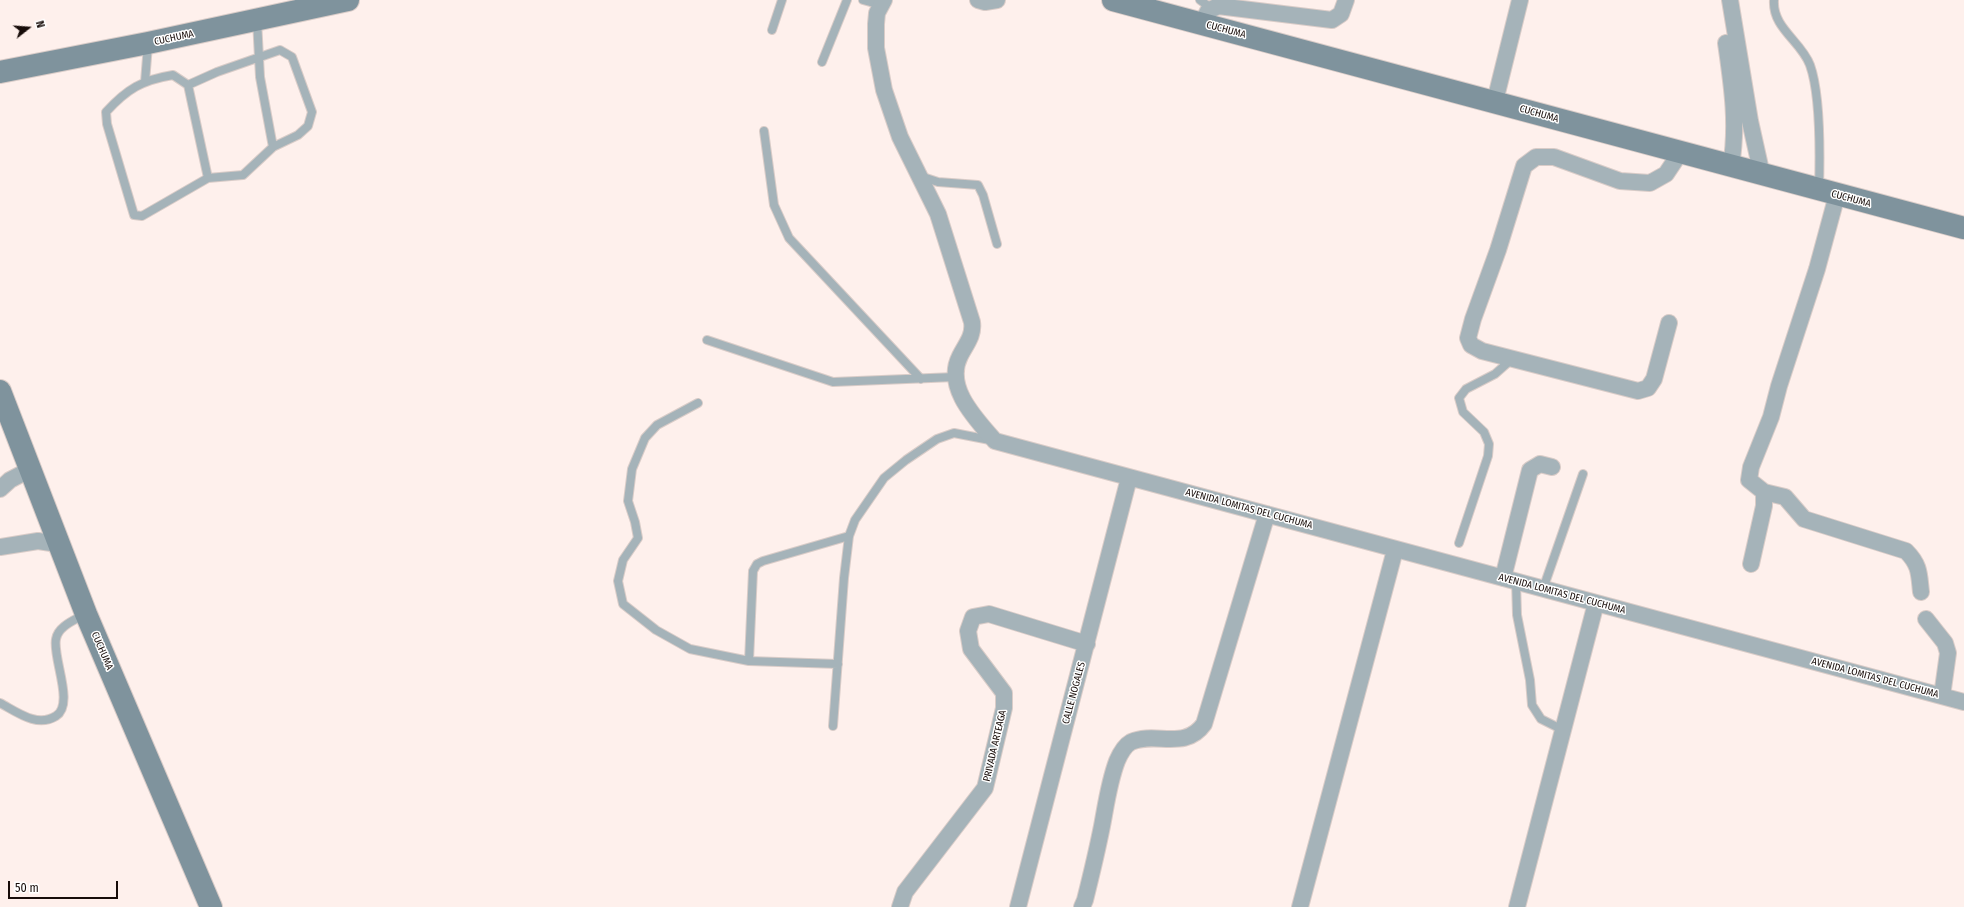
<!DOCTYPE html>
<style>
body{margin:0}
#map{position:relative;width:1964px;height:907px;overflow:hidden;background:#fef0ec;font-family:"Fira Sans Condensed",sans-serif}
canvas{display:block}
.north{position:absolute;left:8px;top:8px;width:40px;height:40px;-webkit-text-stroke:3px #fff;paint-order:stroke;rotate:73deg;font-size:11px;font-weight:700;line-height:16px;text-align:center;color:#170c09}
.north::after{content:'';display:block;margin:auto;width:14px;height:18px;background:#170c09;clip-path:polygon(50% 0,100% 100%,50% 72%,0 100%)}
.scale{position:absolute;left:8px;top:881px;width:110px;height:18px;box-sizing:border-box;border:2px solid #170c09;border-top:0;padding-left:5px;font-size:12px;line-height:14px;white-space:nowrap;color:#170c09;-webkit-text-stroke:3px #fff;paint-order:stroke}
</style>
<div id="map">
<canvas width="1964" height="907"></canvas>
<div class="north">N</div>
<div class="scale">50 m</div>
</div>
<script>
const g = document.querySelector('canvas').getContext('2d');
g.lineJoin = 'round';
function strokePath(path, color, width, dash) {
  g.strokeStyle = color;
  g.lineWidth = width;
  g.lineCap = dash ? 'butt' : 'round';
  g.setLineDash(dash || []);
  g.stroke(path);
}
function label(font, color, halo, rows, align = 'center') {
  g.font = font + ' "Fira Sans Condensed",sans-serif';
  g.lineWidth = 3;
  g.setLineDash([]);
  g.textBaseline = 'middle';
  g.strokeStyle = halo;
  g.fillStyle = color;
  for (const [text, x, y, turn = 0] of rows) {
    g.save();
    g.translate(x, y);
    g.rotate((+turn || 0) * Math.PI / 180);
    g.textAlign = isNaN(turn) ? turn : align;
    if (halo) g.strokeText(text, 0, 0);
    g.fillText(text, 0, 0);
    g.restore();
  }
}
const lane = new Path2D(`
 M863 0 881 5
 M1200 0 1211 8
 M1774 0C1772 28 1801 41 1810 65 1821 96 1820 155 1819 189
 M772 30 782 0
 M822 62 847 0
 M145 82 148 45
 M188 85 217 72 280 50 292 57 312 112 308 126 298 135 273 147
 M764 131 774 205 789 238 921 379
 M920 176 938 182 978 185 983 195 997 244
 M208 178 188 85 173 75C142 80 127 89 106 112L107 124 134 215 142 216 208 178 243 175 273 147 260 77 257 20
 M707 340 833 382 955 377
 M698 403 657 425 645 438 632 469 628 501 635 522 638 538 623 560 618 581 623 604 656 630 690 649 749 661
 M1459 543 1488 456 1489 444 1484 432 1463 412 1459 398 1466 389 1495 374 1512 359
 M1516 581 1517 615 1530 680 1532 705 1541 719 1563 730
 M1543 589 1583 474
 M838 664 749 661 753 571 757 564 763 561 849 536
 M0 703C17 712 37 728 56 716 75 704 52 657 56 639 58 626 75 620 85 614
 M833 726 844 578 849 536 855 520 884 478 906 460 937 439 954 433 990 440`);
const street = new Path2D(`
 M884 0 877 13 876 24V48L884 90 900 137 938 214 972 322C974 336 966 344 960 356 944 387 976 419 995 441L1964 702
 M978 0 985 2 997 0
 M1730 0 1750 121 1762 175
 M1202 23 1208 11 1218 6 1332 20 1341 14 1346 0
 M1726 43C1732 85 1738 124 1731 166
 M1495 101 1520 0
 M1669 323 1654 379 1648 388 1638 391 1482 351 1471 345 1468 338 1473 319 1498 250 1524 166 1536 157H1554L1620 181 1650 183 1666 174 1680 153
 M0 489 10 480 31 469
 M1764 492 1785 497 1804 519 1906 551C1920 565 1919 574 1921 592
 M0 547 38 541 58 544
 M1751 564 1764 506V492L1749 480 1751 467 1771 417 1779 386 1817 269 1837 195
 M1503 578 1530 470 1540 464 1552 467
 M1926 619 1945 643 1948 653 1942 696
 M900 907 905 892 985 788 1004 708V693L971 649 968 631 973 617 989 614 1087 644
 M1018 907 1129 478
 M1082 907 1085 900C1091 876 1097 851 1102 826 1106 805 1109 782 1117 761 1120 754 1124 746 1131 742 1156 731 1185 751 1204 724L1267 514
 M1300 907 1395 550
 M1517 907 1596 603`);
const secondary = new Path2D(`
 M1113 0 1964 228
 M0 72 148 43 348 0
 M0 391 86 614 211 907`);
strokePath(lane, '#d9ccc8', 10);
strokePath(street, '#d9ccc8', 18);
strokePath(secondary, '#d9ccc8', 24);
strokePath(lane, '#a5b3b9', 8);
strokePath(street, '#a5b3b9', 16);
strokePath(secondary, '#7f939d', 22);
label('10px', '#170c09', '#fff', [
 ["CUCHUMA",1226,30,15],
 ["CUCHUMA",174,38,-12],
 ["CUCHUMA",1539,114,16],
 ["CUCHUMA",1851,199,15],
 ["AVENIDA LOMITAS DEL CUCHUMA",1249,509,15],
 ["AVENIDA LOMITAS DEL CUCHUMA",1562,594,15],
 ["CUCHUMA",102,651,67],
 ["AVENIDA LOMITAS DEL CUCHUMA",1875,678,15],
 ["CALLE NOGALES",1074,693,-75],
 ["PRIVADA ARTEAGA",995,746,-77]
]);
</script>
